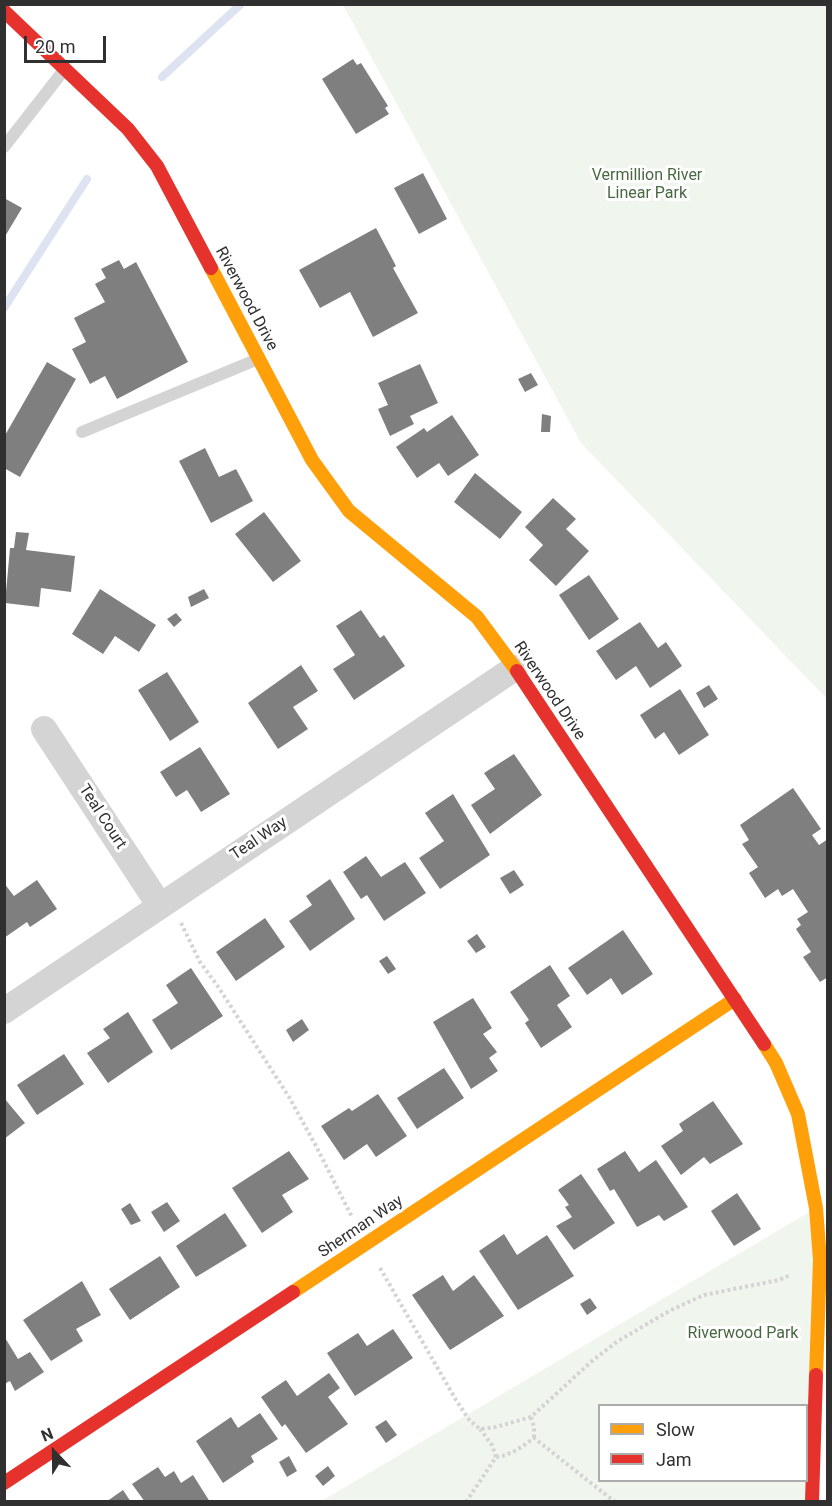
<!DOCTYPE html>
<style>
body{margin:0}
#map{position:relative;width:832px;height:1506px;overflow:hidden;background:#fff;font-family:Roboto,sans-serif}
canvas{display:block}
.frame{position:absolute;inset:0;border:6px solid #303030;pointer-events:none}
.legend{position:absolute;left:598px;top:1404px;width:210px;height:78px;box-sizing:border-box;background:#fff;border:2px solid #acacac;margin:0;padding:8px 10px;list-style:none;font-size:18px;color:#303030}
.legend li{display:flex;align-items:center;gap:12px;height:30px}
.legend b{width:30px;border:2px solid #acacac}
.north{position:absolute;left:24px;top:1422px;width:60px;height:60px;-webkit-text-stroke:4px #fff;paint-order:stroke;rotate:338deg;font-size:16px;font-weight:700;line-height:24px;text-align:center;color:#303030}
.north::after{content:'';display:block;margin:auto;width:21px;height:27px;background:#303030;clip-path:polygon(50% 0,100% 100%,50% 72%,0 100%)}
.scale{position:absolute;left:24px;top:36px;width:82px;height:27px;box-sizing:border-box;border:3px solid #303030;border-top:0;padding-left:8px;font-size:18px;line-height:21px;white-space:nowrap;color:#303030;-webkit-text-stroke:4px #fff;paint-order:stroke}
</style>
<div id="map">
<canvas width="832" height="1506"></canvas>
<div class="frame"></div>
<ul class="legend">
<li><b style="height:8px;background:#ff9f0a"></b>Slow</li>
<li><b style="height:8px;background:#e5322d"></b>Jam</li>
</ul>
<div class="north">N</div>
<div class="scale">20 m</div>
</div>
<script>
const g = document.querySelector('canvas').getContext('2d');
g.lineJoin = 'round';
function fill(path, color) {
  g.fillStyle = color;
  g.fill(path, 'evenodd');
}
function strokePath(path, color, width, dash) {
  g.strokeStyle = color;
  g.lineWidth = width;
  g.lineCap = dash ? 'butt' : 'round';
  g.setLineDash(dash || []);
  g.stroke(path);
}
function label(font, color, halo, rows, align = 'center') {
  g.font = font + ' Roboto,sans-serif';
  g.lineWidth = 6;
  g.setLineDash([]);
  g.textBaseline = 'middle';
  g.strokeStyle = halo;
  g.fillStyle = color;
  for (const [text, x, y, turn = 0] of rows) {
    g.save();
    g.translate(x, y);
    g.rotate((+turn || 0) * Math.PI / 180);
    g.textAlign = isNaN(turn) ? turn : align;
    if (halo) g.strokeText(text, 0, 0);
    g.fillText(text, 0, 0);
    g.restore();
  }
}
fill(new Path2D(`
 M343 5H827V699L581 443Z
 M816 1208 812 1501 320 1502ZM600 1406H806V1480H600Z`), '#f0f5ee');
strokePath(new Path2D(`
 M162 77 241 4
 M4 308 87 179`), '#dde3f0', 8);
fill(new Path2D(`
 M353 59 357 65 361 63 388 106 385 108 389 114 356 134 322 79Z
 M423 173 447 219 419 234 394 188Z
 M4 198 22 208 4 238Z
 M376 228 396 266 393 268 418 313 373 337 350 292 320 308 299 270Z
 M119 260 124 269 136 262 188 362 117 399 105 376 90 384 72 349 86 342 74 318 105 302 95 284 106 278 101 269Z
 M47 362 76 379 20 477 4 468V437Z
 M420 364 438 403 410 416 414 424 390 436 378 409 388 405 378 383Z
 M531 373 538 385 525 392 518 379Z
 M542 414 551 416 550 432H541Z
 M452 415 479 455 448 476 439 463 417 478 396 447 424 428 427 432Z
 M205 448 219 477 236 469 253 501 211 523 179 461Z
 M475 473 522 512 500 539 454 502Z
 M553 498 576 519 566 529 589 551 556 586 529 560 543 545 525 527Z
 M264 512 301 561 273 582 235 534Z
 M16 532 29 533 26 550 75 556 71 592 41 588 39 607 5 603 10 548H14Z
 M589 575 619 619 589 640 559 595Z
 M100 589 156 625 139 652 115 636 103 654 72 634Z
 M204 589 209 598 191 607 188 597Z
 M361 610 380 638 384 635 405 666 354 700 333 669 355 655 336 626Z
 M176 613 182 620 174 627 167 619Z
 M640 622 658 648 666 642 682 666 650 688 636 666 616 680 596 651Z
 M301 665 318 691 293 707 308 729 278 749 248 703Z
 M167 672 199 722 170 741 138 690Z
 M709 685 718 699 704 708 696 693Z
 M680 689 709 735 679 755 664 732 655 739 640 715Z
 M200 747 230 794 201 812 187 790 176 797 160 772Z
 M514 754 542 795 490 834 471 805 495 789 484 773Z
 M793 788 821 829 812 835 819 845 828 839V977L820 982 803 957 811 952 796 929 801 925 797 919 808 912 793 889 782 896 778 889 765 898 749 873 758 867 742 844 749 840 740 825Z
 M453 794 490 855 440 889 419 858 444 841 425 813Z
 M366 856 381 877 405 862 426 893 384 921 367 895 361 899 343 872Z
 M514 870 524 885 510 894 500 878Z
 M330 879 355 919 310 951 289 921 312 905 306 896Z
 M37 880 57 909 30 927 27 922 4 938V883L14 896Z
 M265 918 285 947 236 981 216 952Z
 M623 930 653 974 622 995 611 978 587 995 568 968Z
 M477 934 486 947 476 953 467 941Z
 M387 956 396 969 388 974 379 961Z
 M550 965 570 996 557 1005 572 1027 541 1048 525 1023 529 1020 510 992Z
 M191 968 223 1016 171 1050 152 1020 178 1003 166 985Z
 M473 998 492 1028 483 1034 497 1052 489 1058 498 1071 471 1089 433 1022Z
 M128 1012 153 1052 108 1083 87 1053 110 1038 103 1029Z
 M302 1019 309 1030 293 1042 286 1030Z
 M64 1054 84 1084 37 1115 17 1085Z
 M444 1068 464 1098 417 1129 397 1098Z
 M378 1094 407 1136 376 1157 367 1144 344 1160 321 1126 349 1108 352 1111Z
 M4 1098 25 1123 4 1139Z
 M713 1101 743 1144 710 1164 704 1157 681 1175 661 1146 683 1131 679 1124Z
 M289 1151 309 1179 282 1195 293 1212 262 1233 232 1188Z
 M625 1151 639 1172 656 1160 688 1207 664 1221 659 1215 637 1227 614 1189 610 1191 597 1169Z
 M581 1174 615 1223 574 1250 556 1226 572 1217 565 1207 569 1205 558 1190Z
 M737 1193 761 1229 734 1246 711 1211Z
 M167 1202 180 1221 164 1232 151 1212Z
 M130 1203 141 1221 131 1225 121 1209Z
 M225 1213 247 1246 196 1277 176 1246Z
 M504 1234 517 1255 547 1235 574 1276 518 1310 479 1251Z
 M160 1256 180 1287 130 1320 109 1289Z
 M443 1275 453 1291 474 1275 504 1316 450 1350 412 1295Z
 M82 1281 101 1315 76 1329 83 1341 51 1361 23 1320Z
 M590 1298 597 1308 587 1315 580 1304Z
 M393 1329 413 1358 355 1396 327 1353 358 1333 367 1346Z
 M4 1336 18 1359 30 1352 44 1372 15 1391 10 1381 4 1384Z
 M329 1373 340 1388 328 1397 348 1424 306 1453 285 1424 282 1427 261 1397 286 1380 297 1396Z
 M260 1413 278 1439 251 1456 254 1462 223 1483 196 1441 231 1417 238 1428Z
 M386 1420 397 1435 386 1443 375 1427Z
 M289 1456 297 1471 287 1477 279 1462Z
 M328 1466 335 1476 323 1486 315 1476Z
 M158 1467 165 1477 174 1471 181 1483 193 1475 210 1502H145L132 1484Z
 M123 1490 131 1502H106Z`), '#7f7f7f');
strokePath(new Path2D(`
 M181 923 200 962 219 988 289 1097 316 1146 352 1217
 M380 1268 456 1400 470 1421 480 1429 496 1427 531 1417 592 1361 618 1341 671 1310 704 1295 779 1280 790 1275
 M531 1417 534 1427V1438
 M496 1457C511 1455 522 1447 534 1438L615 1502
 M466 1502 496 1457 492 1445 480 1429`), '#d4d4d4', 4, [3, 3]);
strokePath(new Path2D(`
 M4 147 64 70
 M82 432 258 359`), '#d4d4d4', 12);
strokePath(new Path2D(`
 M44 729 160 906
 M4 1011 515 668`), '#d4d4d4', 26);
strokePath(new Path2D(`
 M211 268 312 460 349 511 477 617 517 671
 M764 1044 776 1063 798 1114 816 1208 820 1260 816 1375
 M293 1292 735 999`), '#ff9f0a', 14);
strokePath(new Path2D(`
 M4 11 128 129 157 166 211 268
 M517 671 764 1044
 M4 1483 293 1292
 M812 1502 816 1375`), '#e5322d', 14);
label('16px', '#496842', '#fff', [
 ["Vermillion River",647,176],
 ["Linear Park",647,194],
 ["Riverwood Park",743,1334]
]);
label('16px', '#303030', '#fff', [
 ["Riverwood Drive",246,299,62],
 ["Riverwood Drive",549,691,56],
 ["Teal Court",102,817,57],
 ["Teal Way",259,839,-34],
 ["Sherman Way",361,1227,-34]
]);
</script>
